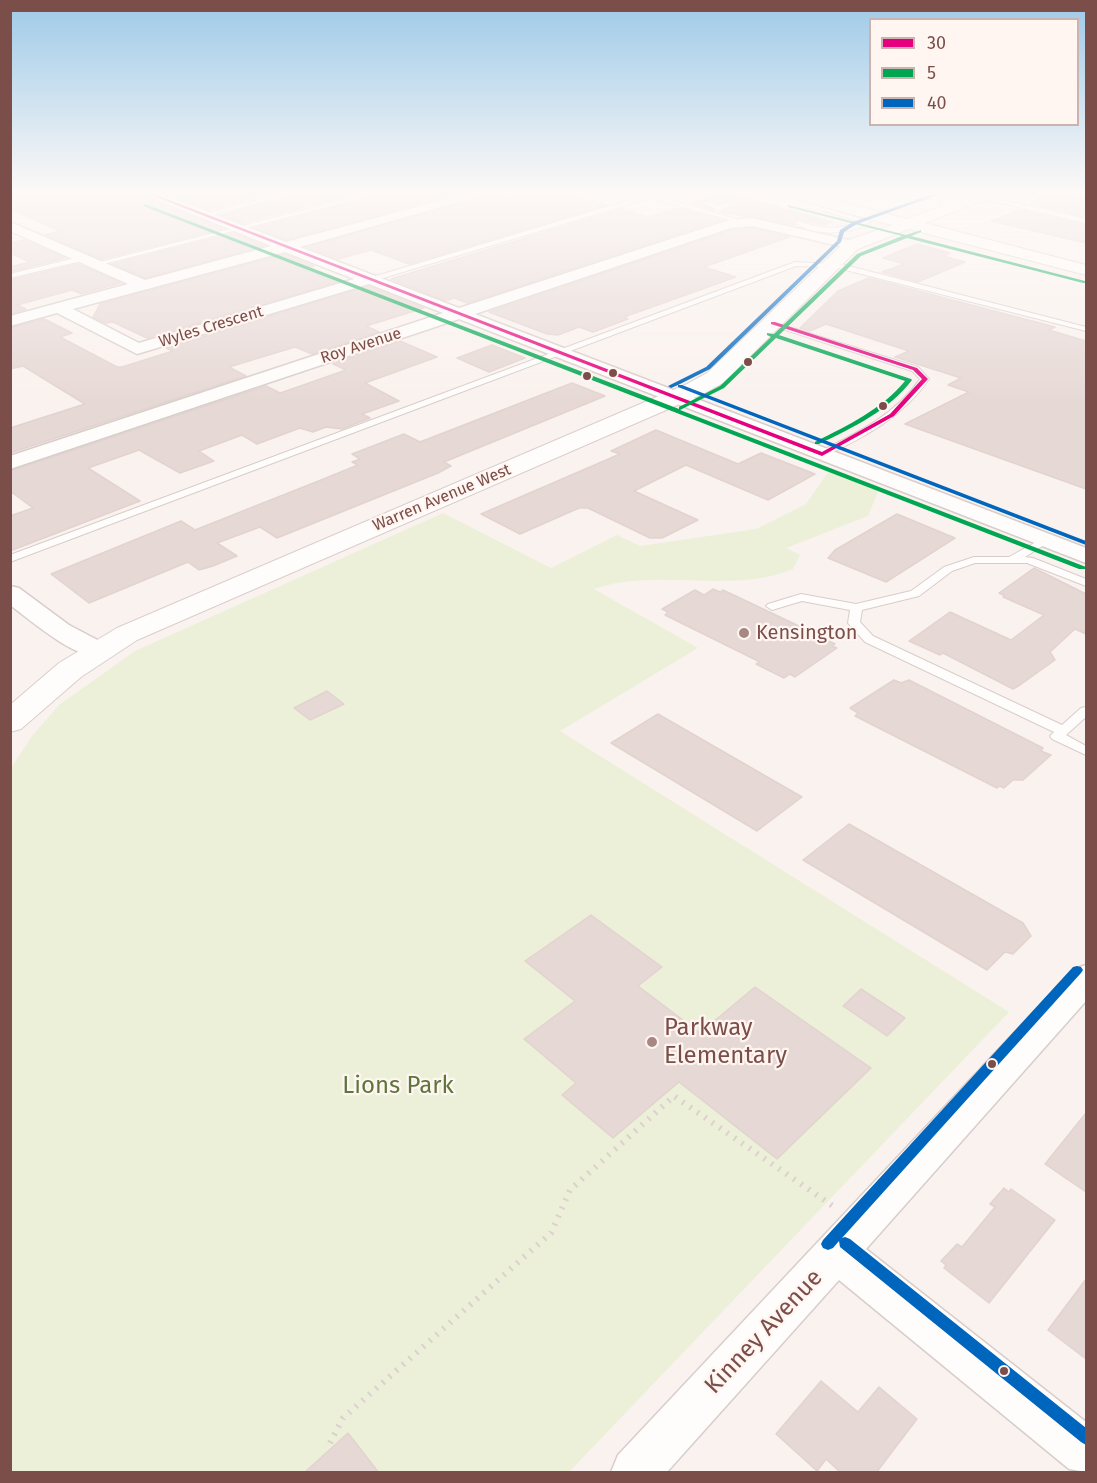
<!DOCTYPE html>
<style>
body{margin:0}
#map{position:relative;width:1097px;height:1483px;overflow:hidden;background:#faf2ee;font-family:"Fira Sans",sans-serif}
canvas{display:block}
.frame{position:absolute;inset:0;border:12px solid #7c4e4a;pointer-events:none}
.legend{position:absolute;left:869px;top:18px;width:210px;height:108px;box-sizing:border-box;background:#fff6f2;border:2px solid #cbb3af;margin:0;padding:8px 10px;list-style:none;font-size:18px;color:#7c4e4a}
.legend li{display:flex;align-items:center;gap:12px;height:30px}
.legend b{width:30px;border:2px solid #cbb3af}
</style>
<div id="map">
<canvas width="1097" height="1483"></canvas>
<div class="frame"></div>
<ul class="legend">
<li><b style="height:8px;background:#e5007d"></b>30</li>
<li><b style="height:8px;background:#00a651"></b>5</li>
<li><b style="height:8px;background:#0065bd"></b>40</li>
</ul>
</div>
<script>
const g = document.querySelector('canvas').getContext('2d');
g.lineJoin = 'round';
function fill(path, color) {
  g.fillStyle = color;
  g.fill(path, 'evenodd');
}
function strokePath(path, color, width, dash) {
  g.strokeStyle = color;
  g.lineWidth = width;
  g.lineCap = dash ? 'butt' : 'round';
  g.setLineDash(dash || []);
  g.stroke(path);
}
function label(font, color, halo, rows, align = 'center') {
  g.font = font + ' "Fira Sans",sans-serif';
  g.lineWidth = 4.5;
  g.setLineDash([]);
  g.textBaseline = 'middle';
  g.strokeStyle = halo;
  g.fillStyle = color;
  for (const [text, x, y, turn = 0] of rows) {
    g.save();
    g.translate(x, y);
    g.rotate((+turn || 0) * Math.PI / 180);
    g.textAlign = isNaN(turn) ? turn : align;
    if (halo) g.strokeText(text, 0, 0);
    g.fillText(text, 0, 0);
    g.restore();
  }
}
fill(new Path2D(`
 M831 468 880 487 868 516 786 548 800 555 793 569C731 595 658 567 594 589L698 648 560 731 1009 1012 569 1472H11V768L32 736 59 705 135 651 443 513 551 568 617 535 640 546 756 529 806 504Z`), '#ecf0d8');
const building = new Path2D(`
 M21 194H141L222 229 102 259 45 235 60 231 10 209V196Z
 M169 194H271L210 210Z
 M295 194H357L243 223 222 215Z
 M381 194H455L286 240 255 228Z
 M489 194H503V200L523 194H571L607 205 409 264 371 250 338 259 307 247Z
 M721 194H732L832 222 823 225 799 219 793 222 795 225 720 212 737 206 735 199 720 204 707 200 701 203 713 210 691 203Z
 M1050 194 1086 197V217L1030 204 1041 196Z
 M677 208 722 220 467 303 454 298 446 301 391 279 621 209 649 217Z
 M1020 210 1086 225V243L991 221Z
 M752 228 789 237 704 267 736 277 624 317 628 319 593 332 579 327 558 335 547 334 489 312 731 230Z
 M234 233 264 246 145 278 113 264Z
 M24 240 65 258 10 272V267L30 262 10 253V243Z
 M917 244 950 253 943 256 965 262 918 282 882 272 904 264 883 258Z
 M285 254 314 266 303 269 337 282 147 338 113 322 106 323 93 317 100 304Z
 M78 264 121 283 81 294 72 290 17 305 26 309 10 314V280Z
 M869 278 1055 327 1049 330 1086 341V489L905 424 969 392 948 385 961 378 895 357 909 351 826 324 810 331 800 328 838 291Z
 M369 286 424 308 366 326 379 332 312 354 295 347 229 367 246 376 10 453V428L85 404 23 366 10 369V328L44 319 72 333 60 337 117 367H122L173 351 166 348Z
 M400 341 437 357 365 383 399 401 362 414 370 418 342 429 326 427 313 432 300 428 257 444 242 435 199 451 214 461 180 473 139 450 88 468 140 501 10 551V516L33 508 10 491V471L266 386 280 393 289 390 346 370 333 364Z
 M492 345 525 358 489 372 457 358Z
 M572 383 605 396 444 462 451 466 438 473 277 538 260 527 217 543 237 556 213 566 199 570 188 562 89 603 51 574 181 521 195 530 321 480 358 465 352 462 360 459 352 454 404 434 420 442Z
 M656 430 738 464 761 453 815 474 768 500 686 465 634 491 698 520 662 538H650L588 508H579L520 534 481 514 620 454 611 451Z
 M897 514 955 538 886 582 828 558 835 550Z
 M1034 568 1086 594V634L1075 629 1050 652 1055 660 1020 685 1013 689 943 653 940 655 909 641 950 612 1011 640 1044 615 1003 597 1005 596 999 593Z
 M713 589 720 592 723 590 801 627 835 644 832 646 837 648 795 677 790 674 784 678 756 664 760 662 665 615 668 612 662 609 695 590 704 595Z
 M894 680 901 683 909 680 1043 748 1041 751 1051 755 1023 780H1013L1004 788 1000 786 997 788 855 716 858 713 850 708Z
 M327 691 344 704 310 720 294 708Z
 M658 714 802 797 757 831 611 743Z
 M849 824 1023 923 1031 936 1013 954 1005 952 987 970 803 860Z
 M591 915 662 967 638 986 700 1033 755 987 871 1068 777 1159 679 1082 613 1138 562 1095 576 1083 524 1039 575 1001 525 961Z
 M861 989 905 1018 887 1036 843 1006Z
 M1086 1113V1192L1045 1164Z
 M1004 1188 1009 1192 1011 1189 1055 1220 989 1303 944 1268 946 1265 941 1261 957 1244 962 1247 995 1207 990 1204Z
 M1086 1279V1359L1048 1330Z
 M821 1381 858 1412 879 1387 917 1419 876 1473H841L826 1459 817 1471 776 1434Z
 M348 1433 379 1473H304Z`);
fill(building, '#e6d8d5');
strokePath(building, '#e3d3cf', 1.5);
const lane = new Path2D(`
 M281 194H293L204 217 201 215Z
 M367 194H379L96 266 92 264Z
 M640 194H651L746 222 741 223 650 198 373 281 366 279 643 196Z
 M697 194H708L688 201 685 199Z
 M742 194H775L764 199Z
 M985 196 1086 219V223L983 199Z
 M734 201 736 204 720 210 703 204 706 202 720 206Z
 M821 208H825L871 222C850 235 816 237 795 223L798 221C823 229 835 230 861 222L821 210Z
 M83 256 87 258 86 260 10 278V274Z
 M795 262 830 264 833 262 1086 327V331L834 267 796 266 10 562V555Z
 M770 321 918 367 929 379C903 417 866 436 825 456H819V452C857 433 895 415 920 379L912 371 770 325Z
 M1045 537 1049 538V542L1025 557 1033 558 1086 579V586L1027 563H975L952 571 919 596 862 610 860 622 873 636 1062 725 1081 708 1086 707V717L1066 735 1086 746V755L1052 739 1050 736 1054 732 865 642 848 623 850 610 802 601 772 610 766 606 768 604 801 594 856 604 911 591 944 567 974 557H1009Z`);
const street = new Path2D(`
 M143 194H162L286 242 465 194H487L300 247 459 308 729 220 752 218 857 242 859 245 852 249 752 226 731 228 475 314 1086 548V563L459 319 10 469V456L443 313 369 284 137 354 57 313 10 326V316L128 284 10 231V222L145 280 271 246ZM285 252 354 279 139 343 73 309Z
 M10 586 19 588 69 625 107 645 111 651 107 657C79 663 33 622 10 605Z
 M1086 965V1001L866 1249 1086 1422V1472L1069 1469 839 1280 667 1472H611L618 1455 1074 969Z`);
const secondary = new Path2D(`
 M786 194H812L907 219 942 206 940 203 942 200C965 194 987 194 1010 194L1008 197 976 203 925 223 1086 265V275L909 229 858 249 723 383 703 394 137 640 81 677 21 729 10 732V705L59 663 117 628 687 384 707 373 846 241 892 225 788 197Z`);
strokePath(lane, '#d8cdca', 2);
strokePath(street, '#d8cdca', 3);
strokePath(secondary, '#dbcecc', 2);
strokePath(new Path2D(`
 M330 1443 343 1418 551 1233 570 1190 674 1096 837 1209`), '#ddd0ce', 6, [2, 7]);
fill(lane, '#fefdfc');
fill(street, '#fefdfc');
fill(secondary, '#fefdfc');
fill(new Path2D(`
 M148 194H154L822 452 890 414 922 379 913 370 771 324V322H775L917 368 928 379 894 416 822 456Z`), '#e5007d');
fill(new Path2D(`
 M145 204 679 409V407L720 386 771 337 767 335V333L774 334 857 254 902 236 788 207V205L906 235 921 230V232L911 236 1085 281V283H1083L907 238 861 256 779 335 911 379 912 380C888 411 854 427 819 444H815V442C848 425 881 410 905 381L776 338 724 388 680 410 1086 567 1085 569H1079L143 206Z`), '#00a651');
fill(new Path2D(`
 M933 194H940L857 224 844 232 841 242 710 369 678 385H682L1086 541V545L678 387V385L671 388 668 386 706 367 837 241 840 230 853 222Z
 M1077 966 1081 967 1083 970 1081 973 842 1238 845 1237 850 1239 1086 1428V1445L1081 1442 840 1247 839 1241 833 1248 828 1250 823 1248 821 1244 823 1240 1073 967Z`), '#0065bd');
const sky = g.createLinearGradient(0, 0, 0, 402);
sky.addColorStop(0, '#9ecae8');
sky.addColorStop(0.48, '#fdf9f7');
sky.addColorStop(1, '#fdf9f700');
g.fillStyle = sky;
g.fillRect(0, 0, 1097, 402);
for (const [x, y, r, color] of [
 [748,362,5,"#7c4e4a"],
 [613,373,5,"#7c4e4a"],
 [587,376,5,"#7c4e4a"],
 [883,406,5,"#7c4e4a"],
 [744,633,6,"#a88783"],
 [652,1042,6,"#a88783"],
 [992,1064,5,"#7c4e4a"],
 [1004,1371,5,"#7c4e4a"]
]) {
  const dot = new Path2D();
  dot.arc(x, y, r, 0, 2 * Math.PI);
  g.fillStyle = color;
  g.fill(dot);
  strokePath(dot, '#fff6f2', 2);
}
label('16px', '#7c4e4a', '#fff6f2', [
 ["Wyles Crescent",211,327,-17],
 ["Roy Avenue",361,346,-18],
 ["Warren Avenue West",442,498,-23]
]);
label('20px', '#7c4e4a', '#fff6f2', [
 ["Kensington",756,633]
], 'left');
label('24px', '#7c4e4a', '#fff6f2', [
 ["Parkway",664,1028],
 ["Elementary",664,1056]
], 'left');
label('24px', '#5c763b', '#fff6f2', [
 ["Lions Park",398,1086]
]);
label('24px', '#7c4e4a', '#fff6f2', [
 ["Kinney Avenue",764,1332,-47]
]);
</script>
